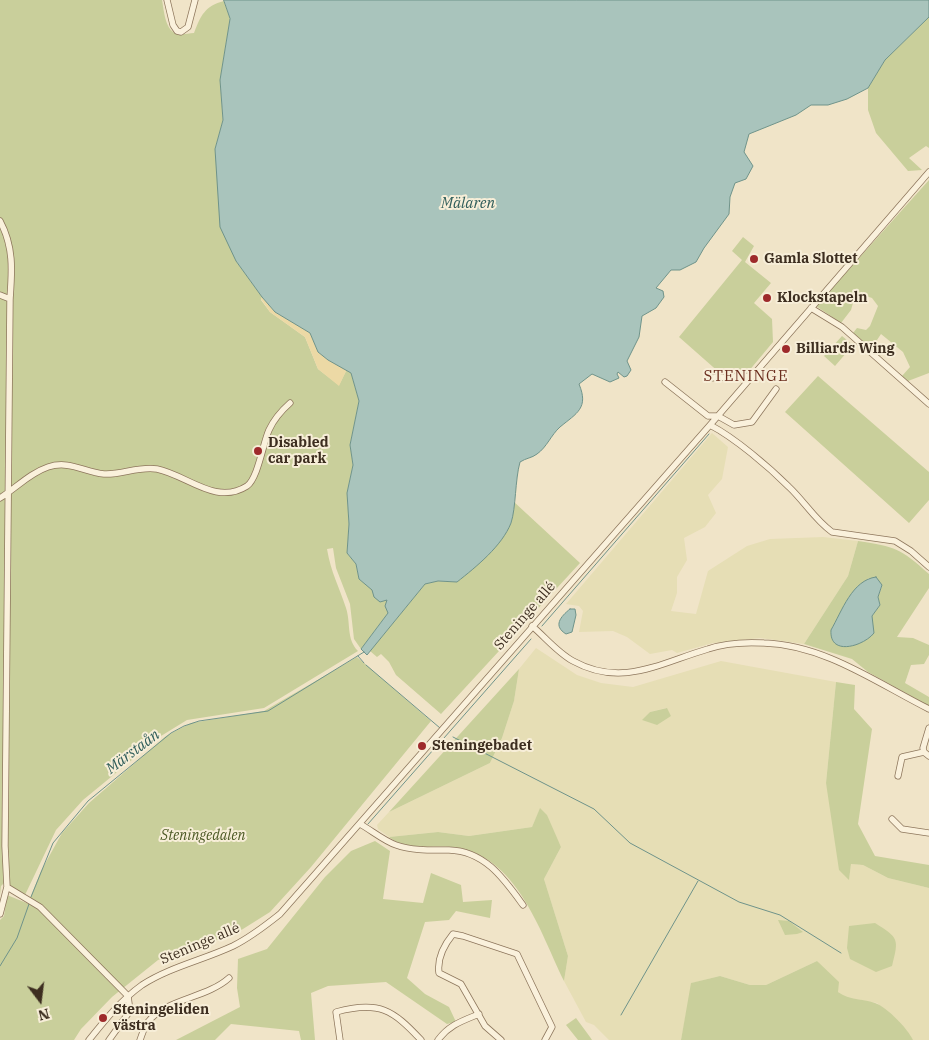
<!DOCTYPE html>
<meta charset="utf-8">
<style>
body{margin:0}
#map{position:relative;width:929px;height:1040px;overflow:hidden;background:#f0e4c8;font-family:"IBM Plex Serif",serif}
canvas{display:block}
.north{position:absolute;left:15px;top:975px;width:50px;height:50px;-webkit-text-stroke:4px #f7eed8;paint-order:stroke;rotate:165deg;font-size:14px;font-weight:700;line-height:20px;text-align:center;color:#3d2e20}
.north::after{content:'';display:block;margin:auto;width:18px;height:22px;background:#3d2e20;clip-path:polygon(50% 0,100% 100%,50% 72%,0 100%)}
</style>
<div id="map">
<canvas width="929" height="1040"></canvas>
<div class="north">N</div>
</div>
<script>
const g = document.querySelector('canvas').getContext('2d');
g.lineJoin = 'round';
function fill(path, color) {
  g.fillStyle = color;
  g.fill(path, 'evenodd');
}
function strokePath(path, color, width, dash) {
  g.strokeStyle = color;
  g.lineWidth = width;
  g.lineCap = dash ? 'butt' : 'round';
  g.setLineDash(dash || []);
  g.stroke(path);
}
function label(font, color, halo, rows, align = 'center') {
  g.font = font + ' "IBM Plex Serif",serif';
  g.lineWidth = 4;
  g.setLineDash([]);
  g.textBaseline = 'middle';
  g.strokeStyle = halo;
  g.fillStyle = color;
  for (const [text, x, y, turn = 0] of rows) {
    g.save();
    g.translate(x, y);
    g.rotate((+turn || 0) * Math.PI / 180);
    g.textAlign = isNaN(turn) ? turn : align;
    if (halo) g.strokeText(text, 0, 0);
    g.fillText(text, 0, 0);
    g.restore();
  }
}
fill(new Path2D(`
 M712 433 728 447 722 479 708 495 716 513 705 527 684 538 687 560 677 577V593L671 611 696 614 708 571 747 546 770 539 823 537 858 541 848 576 804 644 760 638 713 643 677 653 672 650 650 654 627 637 613 631 579 632 583 611 579 606 566 604Z
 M536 648 577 675 601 683 633 687 721 661 836 682 826 783 849 879 851 864 863 865 888 878 929 888V1040H913L877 1003 845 997 838 992 817 961 766 985H750L720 976 692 983 681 1040H609L594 1025 586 1022 564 981 568 956 544 879 561 847 540 809 532 827 469 836 438 832 389 837 378 829 377 825 389 812 490 763 502 738 514 701 519 669ZM666 708 671 716 643 720 650 712Z`), '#e6deb5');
fill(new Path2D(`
 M0 0H162C164 10 165 33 179 34 183 35 189 33 194 33 201 15 205 6 224 1L230 19 220 80 223 120 215 149 236 261 262 297 261 300 270 312 305 337 318 369 339 385 347 369 351 373 359 401 350 445 353 465 347 493 349 524 347 553 356 564 359 579 387 600 388 613 361 649 354 639 350 604 336 568 333 548 327 549C331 573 339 586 346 608 351 623 346 639 358 651L264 708 187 720 161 736 83 800 56 830 25 895 10 886 7 880 1 886 0 895Z
 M929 17V148L926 146 909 158 922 170 908 171 876 133 868 110V88L885 60Z
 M929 180V373L908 381 902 376 910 367 903 352 881 334 877 340 882 352 880 356 853 333 857 328 866 330 870 326 878 306 872 298 860 294 855 296 851 310 841 323 816 306Z
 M743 237 754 246 745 262 771 283 754 303 772 319 773 342 748 372 721 374 679 337 742 260 732 251Z
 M842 336 853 345 835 366 824 356Z
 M818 376 929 472V500L909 523 785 412Z
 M513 501 580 563 441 714 396 675 389 662 381 654 377 657 370 651 425 584 437 581 457 582 511 523Z
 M858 541C896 547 900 548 929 574V588L897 637 913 638 929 645V655L924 664 911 665 905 683 929 697V706L868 672 852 659 804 644 848 576ZM868 578 882 586 878 597 880 605 872 616V623Z
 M357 657 431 721 311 867 270 912 235 934 158 960 112 997 81 1029 74 1040H0V920L4 916 7 895 34 906 36 901 30 898 41 871 62 833 89 803 166 736 191 723 264 711Z
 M519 669 514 701 502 738 490 763 389 812Z
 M836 682 855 685 854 709 872 729 858 824 875 856 929 865V888L888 878 863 865 851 864 849 880 839 870 826 783Z
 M667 708 671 716 657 725 642 720 650 712Z
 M540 808 547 815 561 847 544 879 568 956 564 981C540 932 517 854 452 847 431 845 407 851 389 837L438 832 469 836 532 827Z
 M375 841 390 851 383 899 423 903 431 873 461 885 463 902 492 900 490 918 456 911 449 920 425 922 407 978 425 994 449 1007 456 1022 447 1024 386 982 328 986 311 993 315 1040H301L299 1031 231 1024 215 1040H176L240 1007 237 988 238 959 267 949 325 877 351 851Z
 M778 920 789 921 803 932 797 934 785 935Z
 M875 923C899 938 899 939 892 966L876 972 850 959 847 948 849 926Z
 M817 961 839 982 838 992C850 1001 862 998 875 1003 887 1007 908 1029 913 1040H681L691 983 720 976 750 985H766Z
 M576 1018 590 1037 592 1040H578L566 1025Z`), '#c9cf9b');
fill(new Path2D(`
 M262 297 275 312 310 333 318 352 328 360 347 369 339 386 318 369 305 337 270 312 261 299Z`), '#ecd9a5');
const water = new Path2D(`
 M224 0H929V17L885 60 868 88 847 99 828 105H811L796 115 749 134 744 152 753 166 746 179 735 183 730 197 729 214 704 248 696 262 680 270H671L656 288 663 291 664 297 656 308 642 316 639 337 627 361 631 370 627 376 624 377 618 372 617 374 619 378 610 382 592 374 579 384C589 408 577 413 560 427 551 435 547 447 537 454 532 458 526 458 520 462 515 480 516 508 511 523 502 546 476 567 457 582L438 581 425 584 367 655 361 649 388 613 385 606 387 600 380 602 374 597 372 590 359 579 356 564 347 553 349 524 347 493 353 465 350 445 359 401 351 373 328 360 318 352 310 333 275 312 262 297 236 261 220 227 215 149 223 120 220 80 230 19Z
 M876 577 882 585 878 597 880 605 872 616 874 633C864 646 829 657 831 630 842 611 852 580 876 577Z
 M570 609H575L576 615 572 632 566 634C553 626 560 617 570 609Z`);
fill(water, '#a9c4bc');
strokePath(water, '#6f938a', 1);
strokePath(new Path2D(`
 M542 626 709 434
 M358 656 364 663
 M366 665 440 728
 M453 737 594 809 630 843 739 902 780 915 841 953
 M444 738 531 639
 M368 824 441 741
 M31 897 53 843 88 801 171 733 184 726 199 721 268 711 364 652
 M0 966 17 938 29 904
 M621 1015 698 881`), '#6f938a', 1);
const minor = new Path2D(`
 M167 0 173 25 177 31 181 32 188 27 195 0
 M0 221C14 247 12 271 10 299L5 846 7 887 40 907 128 996 130 1011 109 1040
 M0 295 10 299
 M811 308 842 327 929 404
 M710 378 752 376
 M665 382 708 416H718L734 425 752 422 776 389
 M710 425 929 172
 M0 498C16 488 30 473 48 467 69 460 84 472 104 474 122 475 138 466 157 469 187 475 216 506 247 486 258 478 263 443 269 430 274 419 281 411 290 403
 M532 626C545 637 558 653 573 661 622 688 660 663 708 649 725 643 746 642 764 643 825 645 877 683 929 709
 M929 728 923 748 924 752 929 756
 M898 776 902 757 924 752
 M892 819 902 829 929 833
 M360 824C371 830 384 841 396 845 413 851 432 850 449 850 485 851 504 879 523 905
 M0 914 7 887
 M89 1040C105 1020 121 1000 142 985 170 967 203 960 233 946 251 937 265 926 280 914L710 425C735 438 769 467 789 487 804 501 815 520 832 532L895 541 911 551 929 567
 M140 1040C142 1035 144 1027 148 1022 165 999 207 998 229 978
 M340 1040 336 1012C379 1000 393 1010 421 1040
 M438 1040C449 1025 462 1021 479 1014
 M501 1040 485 1026 461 984 439 973C437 959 444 945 453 934L463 936 517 954 552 1027 545 1040`);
strokePath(minor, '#8d765c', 7);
strokePath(minor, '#faf1dc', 5.5);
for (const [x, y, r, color] of [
 [754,259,5,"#9e2a2b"],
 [767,298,5,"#9e2a2b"],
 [786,349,5,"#9e2a2b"],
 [258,451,5,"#9e2a2b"],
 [422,746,5,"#9e2a2b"],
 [103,1018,5,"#9e2a2b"]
]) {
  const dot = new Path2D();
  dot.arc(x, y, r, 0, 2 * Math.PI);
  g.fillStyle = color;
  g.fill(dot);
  strokePath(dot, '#f7eed8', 2);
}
label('bold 14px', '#3d2e20', '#f7eed8', [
 ["Gamla Slottet",764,259],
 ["Klockstapeln",777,298],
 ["Billiards Wing",796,349],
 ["Disabled",268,443],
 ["car park",268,459],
 ["Steningebadet",432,746],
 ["Steningeliden",113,1010],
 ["västra",113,1026]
], 'left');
label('14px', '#3d2e20', '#f7eed8', [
 ["Steninge allé",525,616,-49],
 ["Steninge allé",200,944,-23]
]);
label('italic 14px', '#4d5a26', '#f7eed8', [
 ["Steningedalen",203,836]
]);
label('italic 15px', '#2f5d5a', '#f7eed8', [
 ["Mälaren",468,204],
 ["Märstaån",133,752,-37]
]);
g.letterSpacing = '1px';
label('15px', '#6b2e1e', '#f7eed8', [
 ["STENINGE",746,377]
]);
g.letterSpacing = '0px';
</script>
